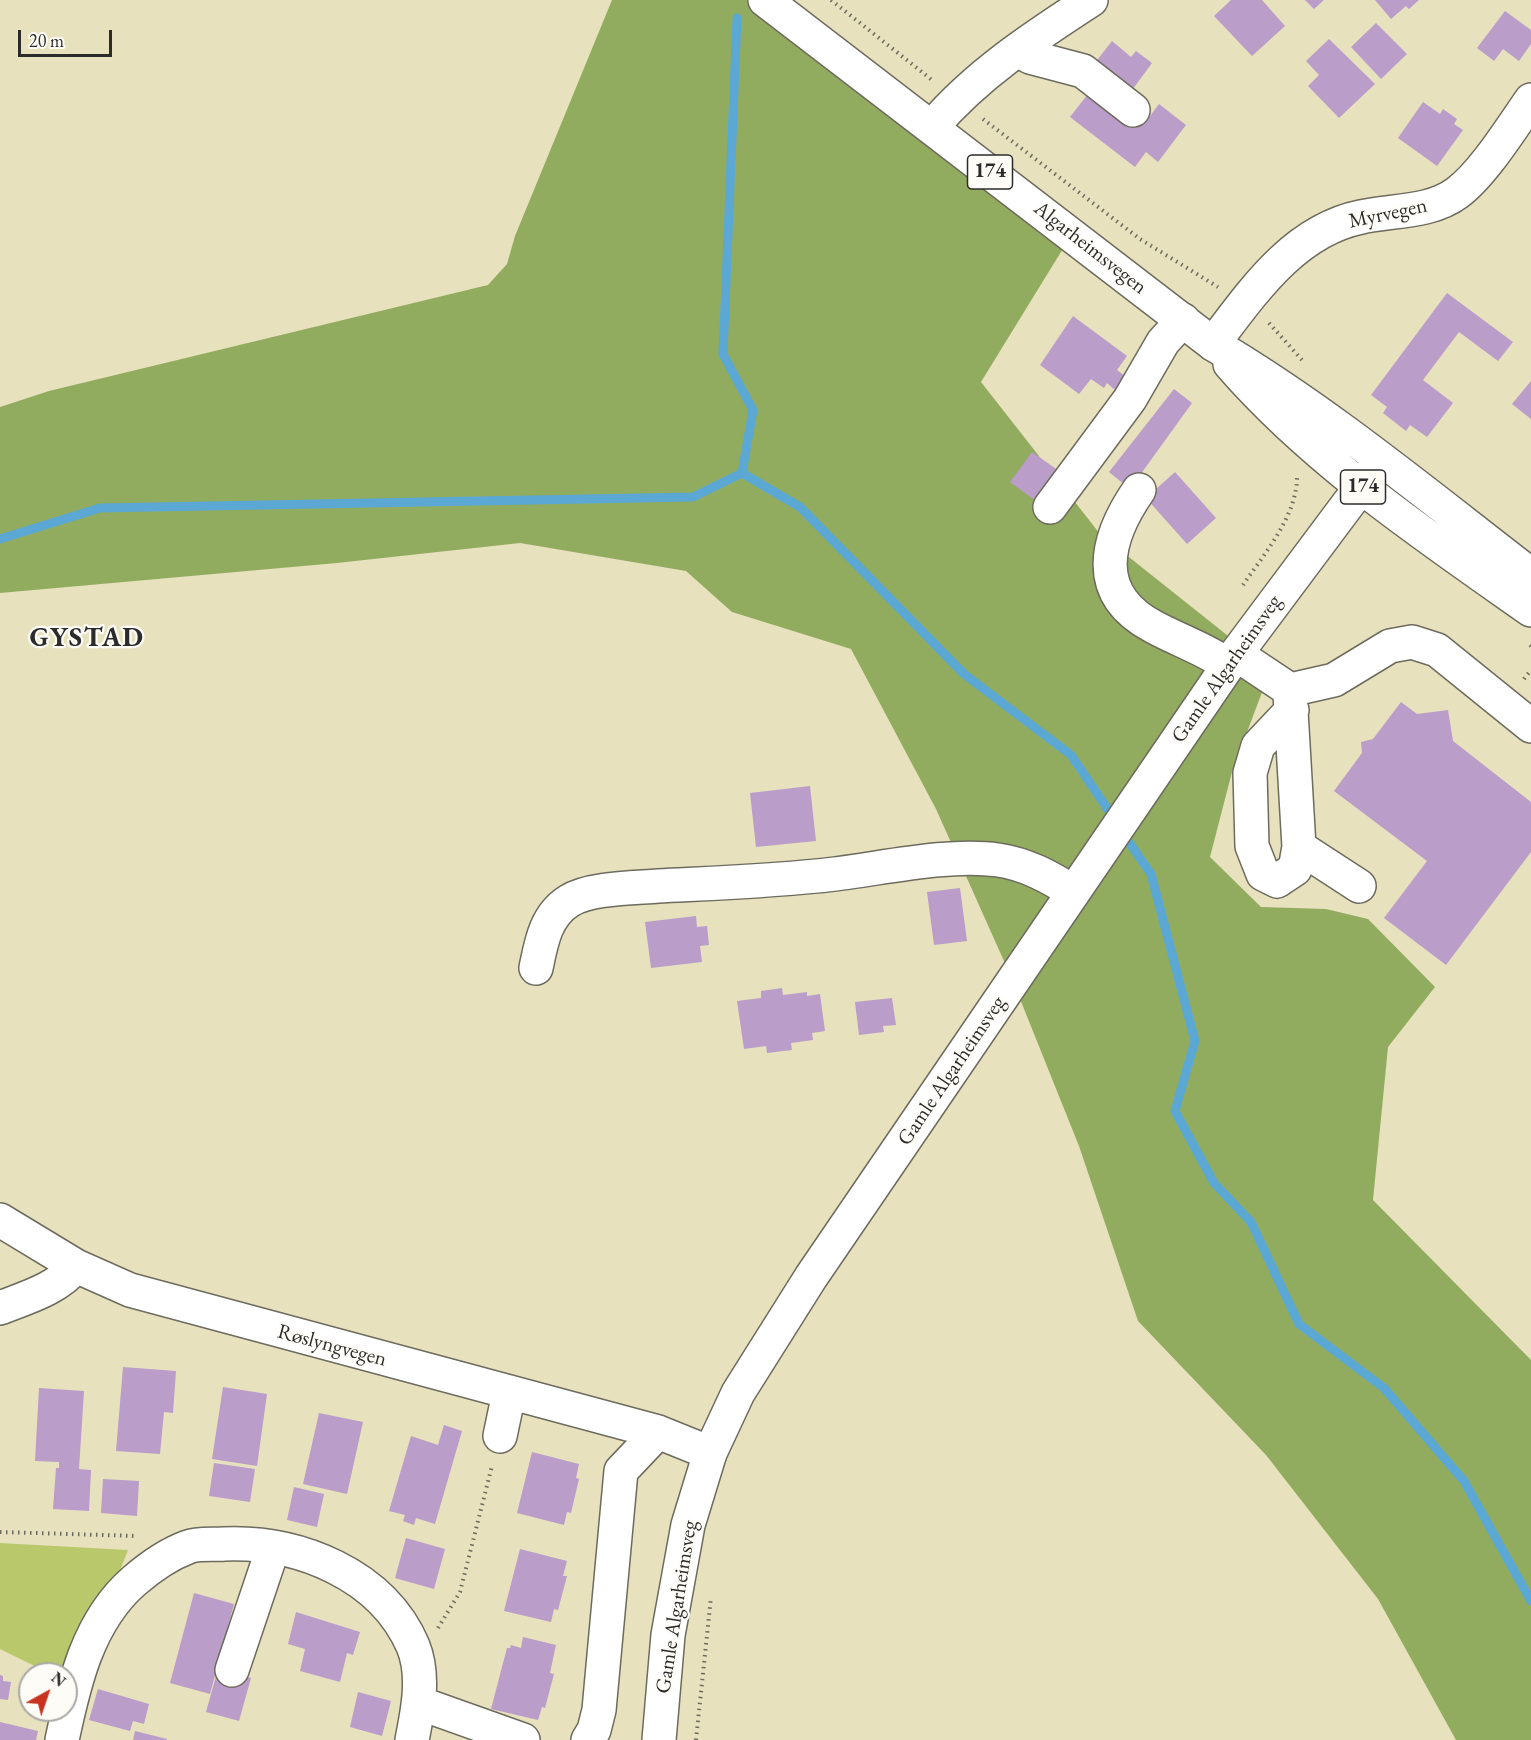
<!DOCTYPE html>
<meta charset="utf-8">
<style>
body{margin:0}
#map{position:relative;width:1531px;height:1740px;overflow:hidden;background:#e7e1be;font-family:"EB Garamond",serif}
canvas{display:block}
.north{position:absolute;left:18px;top:1662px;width:60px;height:60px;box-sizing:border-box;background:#fdfcf7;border:2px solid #a9a8a5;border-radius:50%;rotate:40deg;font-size:16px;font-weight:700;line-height:24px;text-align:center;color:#2b2b2b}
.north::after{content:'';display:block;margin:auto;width:21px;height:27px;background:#c8321e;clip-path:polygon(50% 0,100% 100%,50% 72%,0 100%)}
.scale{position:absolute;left:18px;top:30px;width:94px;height:27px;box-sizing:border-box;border:3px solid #2b2b2b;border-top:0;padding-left:8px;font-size:18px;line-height:21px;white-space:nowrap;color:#2b2b2b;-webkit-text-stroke:4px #fdfcf7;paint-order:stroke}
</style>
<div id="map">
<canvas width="1531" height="1740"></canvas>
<div class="north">N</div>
<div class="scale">20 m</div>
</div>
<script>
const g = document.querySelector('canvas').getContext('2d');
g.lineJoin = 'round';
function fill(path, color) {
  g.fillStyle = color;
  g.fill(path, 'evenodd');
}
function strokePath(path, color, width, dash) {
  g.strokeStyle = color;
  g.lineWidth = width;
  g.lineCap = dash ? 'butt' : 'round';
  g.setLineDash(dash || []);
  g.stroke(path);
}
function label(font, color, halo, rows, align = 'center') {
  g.font = font + ' "EB Garamond",serif';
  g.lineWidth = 4.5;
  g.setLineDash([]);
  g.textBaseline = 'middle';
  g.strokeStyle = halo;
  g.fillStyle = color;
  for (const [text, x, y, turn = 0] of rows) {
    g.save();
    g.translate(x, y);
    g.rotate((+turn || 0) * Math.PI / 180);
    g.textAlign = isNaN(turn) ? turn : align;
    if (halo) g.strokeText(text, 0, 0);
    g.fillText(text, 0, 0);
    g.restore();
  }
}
fill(new Path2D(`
 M0 1543 128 1550 115 1583 65 1674H51L0 1649Z`), '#b8c86b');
fill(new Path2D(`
 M612 0H768L1072 234 981 382 1100 534 1242 647 1264 687 1232 772 1210 857 1261 907 1326 909 1368 919 1435 987 1388 1047 1373 1200 1531 1360V1740H1456L1378 1599 1266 1455 1138 1321 1079 1146 1012 979 936 809 851 649 732 612 686 571 520 543 337 563 0 593V407L49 391 488 285 507 264 515 236Z`), '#92ac5f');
strokePath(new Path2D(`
 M737 18 723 354 753 410 742 473
 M742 473 800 507 964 674 1071 755 1115 820
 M0 539 100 508 693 497 742 473
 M1122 832 1151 874 1195 1041 1175 1111 1214 1183 1251 1222 1299 1324 1384 1388 1464 1481 1531 1601`), '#5ba8d4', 9);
fill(new Path2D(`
 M1231 0H1262L1285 26 1252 56 1214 16Z
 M1305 0H1324L1314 9Z
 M1375 0H1419L1409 9 1406 6 1391 19Z
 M1505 11 1531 30V44L1519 61 1503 49 1494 61 1477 48Z
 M1376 23 1407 54 1381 79 1351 47Z
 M1329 39 1375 84 1339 118 1308 86 1319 75 1306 61Z
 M1112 41 1131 57 1136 51 1152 63 1127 97 1091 68Z
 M1095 85 1144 124 1159 104 1186 125 1158 162 1146 152 1135 167 1070 117Z
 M1423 102 1440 114 1443 109 1457 119 1454 124 1463 130 1437 166 1398 138Z
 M1447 293 1513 342 1498 361 1459 332 1423 380 1453 403 1427 437 1410 425 1406 431 1383 413 1387 407 1371 395Z
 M1073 316 1127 356 1117 370 1134 383 1123 397 1107 383 1104 388 1091 379 1079 394 1040 365Z
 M1531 381V419L1512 404Z
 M1174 389 1192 403 1130 489 1109 472Z
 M1032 452 1062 473 1040 504 1010 482Z
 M1175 472 1216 518 1187 544 1146 498Z
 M1401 702 1417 714 1448 710 1453 741 1531 802V852L1446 965 1384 918 1427 861 1334 791 1362 753 1361 742 1373 739Z
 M810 786 816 841 756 847 750 793Z
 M960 888 967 941 934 945 927 892Z
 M696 916 697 927 707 926 709 945 700 946 702 962 651 968 645 922Z
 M782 988 783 995 807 992V996L820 994 825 1031 812 1033 813 1040 791 1043 792 1050 767 1053 766 1046 744 1049 737 1001 761 998V991Z
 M892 998 896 1025 883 1026 884 1032 859 1035 855 1002Z
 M123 1367 176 1371 173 1413 164 1412 160 1454 116 1451Z
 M223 1387 267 1394 257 1466 212 1459Z
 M39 1388 84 1391 79 1469 91 1470 89 1511 53 1509 56 1468H59V1462L35 1461Z
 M319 1413 363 1422 347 1494 303 1484Z
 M444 1425 462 1431 435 1524 416 1518 414 1525 403 1521 405 1515 389 1511 411 1436 438 1445Z
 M532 1452 579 1464 576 1478 579 1479 571 1513 567 1512 564 1525 517 1513Z
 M214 1463 255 1469 250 1502 209 1496Z
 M103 1479 139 1481 137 1516 101 1513Z
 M294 1487 324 1494 317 1527 287 1520Z
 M406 1538 445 1549 434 1589 395 1578Z
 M520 1549 567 1561 563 1576H567L558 1610 554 1609 551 1622 504 1611Z
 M194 1593 234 1604 210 1694 170 1683Z
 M296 1612 360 1632 353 1655 347 1653 340 1682 300 1671 305 1649 288 1644Z
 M523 1637 556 1645 550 1673 554 1674 545 1708 542 1707 538 1720 491 1709 507 1648H510L511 1645 521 1648Z
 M218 1669 251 1678 239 1721 206 1712Z
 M0 1675 3 1676V1681L11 1682 8 1700 0 1699Z
 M98 1689 149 1704 144 1724 133 1721 130 1731 89 1720Z
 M358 1692 391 1701 382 1736 350 1727Z
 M0 1722 38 1731 36 1740H0Z
 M135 1731 167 1739V1740H133Z`), '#ba9dc9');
const minor = new Path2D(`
 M1018 50 1030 57 1083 71 1133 110
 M932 127C976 75 1034 37 1091 0
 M1213 344C1252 293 1293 231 1361 217 1392 210 1430 213 1457 193 1483 174 1512 127 1531 100
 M1139 490C1105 539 1091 594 1154 627 1180 641 1203 648 1228 665
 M1050 507 1130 399 1163 342 1183 320
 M1236 654 1290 690 1334 680 1390 646 1412 642 1437 650 1531 726
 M1290 694 1299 847 1359 886
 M1292 710 1258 746 1250 773 1252 846 1263 874 1277 881 1295 869 1299 847
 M536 968C541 944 545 916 569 901 589 888 634 888 658 886 717 883 777 881 835 874 884 868 950 853 998 860 1026 864 1050 877 1073 892
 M0 1220 76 1266 130 1290 658 1432 710 1453
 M0 1308C28 1297 57 1289 76 1266
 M500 1436 509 1393
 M232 1670 273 1548
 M419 1703 523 1740
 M62 1740C74 1683 88 1621 134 1581 149 1568 169 1554 188 1547 198 1543 213 1545 224 1544 298 1541 382 1574 413 1646 425 1675 418 1710 412 1740
 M588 1740 594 1730 599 1710 621 1471 658 1432`);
const major = new Path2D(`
 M765 0 1213 344C1326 411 1427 495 1531 575
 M1230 364C1314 461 1426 536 1531 610
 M659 1740 668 1635 688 1525 710 1453 738 1393 811 1277 1236 654 1381 460`);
strokePath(minor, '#6d6b5e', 36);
strokePath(major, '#6d6b5e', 36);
strokePath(new Path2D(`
 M831 0 932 80
 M983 119 1140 239 1218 287
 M1269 323 1302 360
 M1243 585C1264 554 1298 515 1297 475
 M1530 645 1531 646
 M1524 679 1531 670
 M0 1532 137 1536
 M438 1628 460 1592 492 1466
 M696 1740 711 1597`), '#6d6b5e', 4, [1.5, 4.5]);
strokePath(minor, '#fff', 33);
strokePath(major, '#fff', 33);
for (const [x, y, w] of [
 [990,172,45],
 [1363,487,45]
]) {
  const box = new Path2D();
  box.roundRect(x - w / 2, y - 17, w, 34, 4.5);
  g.fillStyle = '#fdfcf7';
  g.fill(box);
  strokePath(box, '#2b2b2b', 1.5);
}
label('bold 20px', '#2b2b2b', null, [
 ["174",990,172],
 ["174",1363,487]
]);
label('21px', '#2b2b2b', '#fdfcf7', [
 ["Myrvegen",1388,214,-12],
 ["Algarheimsvegen",1090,248,38],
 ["Gamle Algarheimsveg",1227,669,-55],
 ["Gamle Algarheimsveg",952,1071,-56],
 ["Røslyngvegen",332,1346,15],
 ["Gamle Algarheimsveg",677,1607,-81]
]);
g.letterSpacing = '1.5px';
label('bold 27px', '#2b2b2b', '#fdfcf7', [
 ["GYSTAD",87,639]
]);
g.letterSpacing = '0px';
</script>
